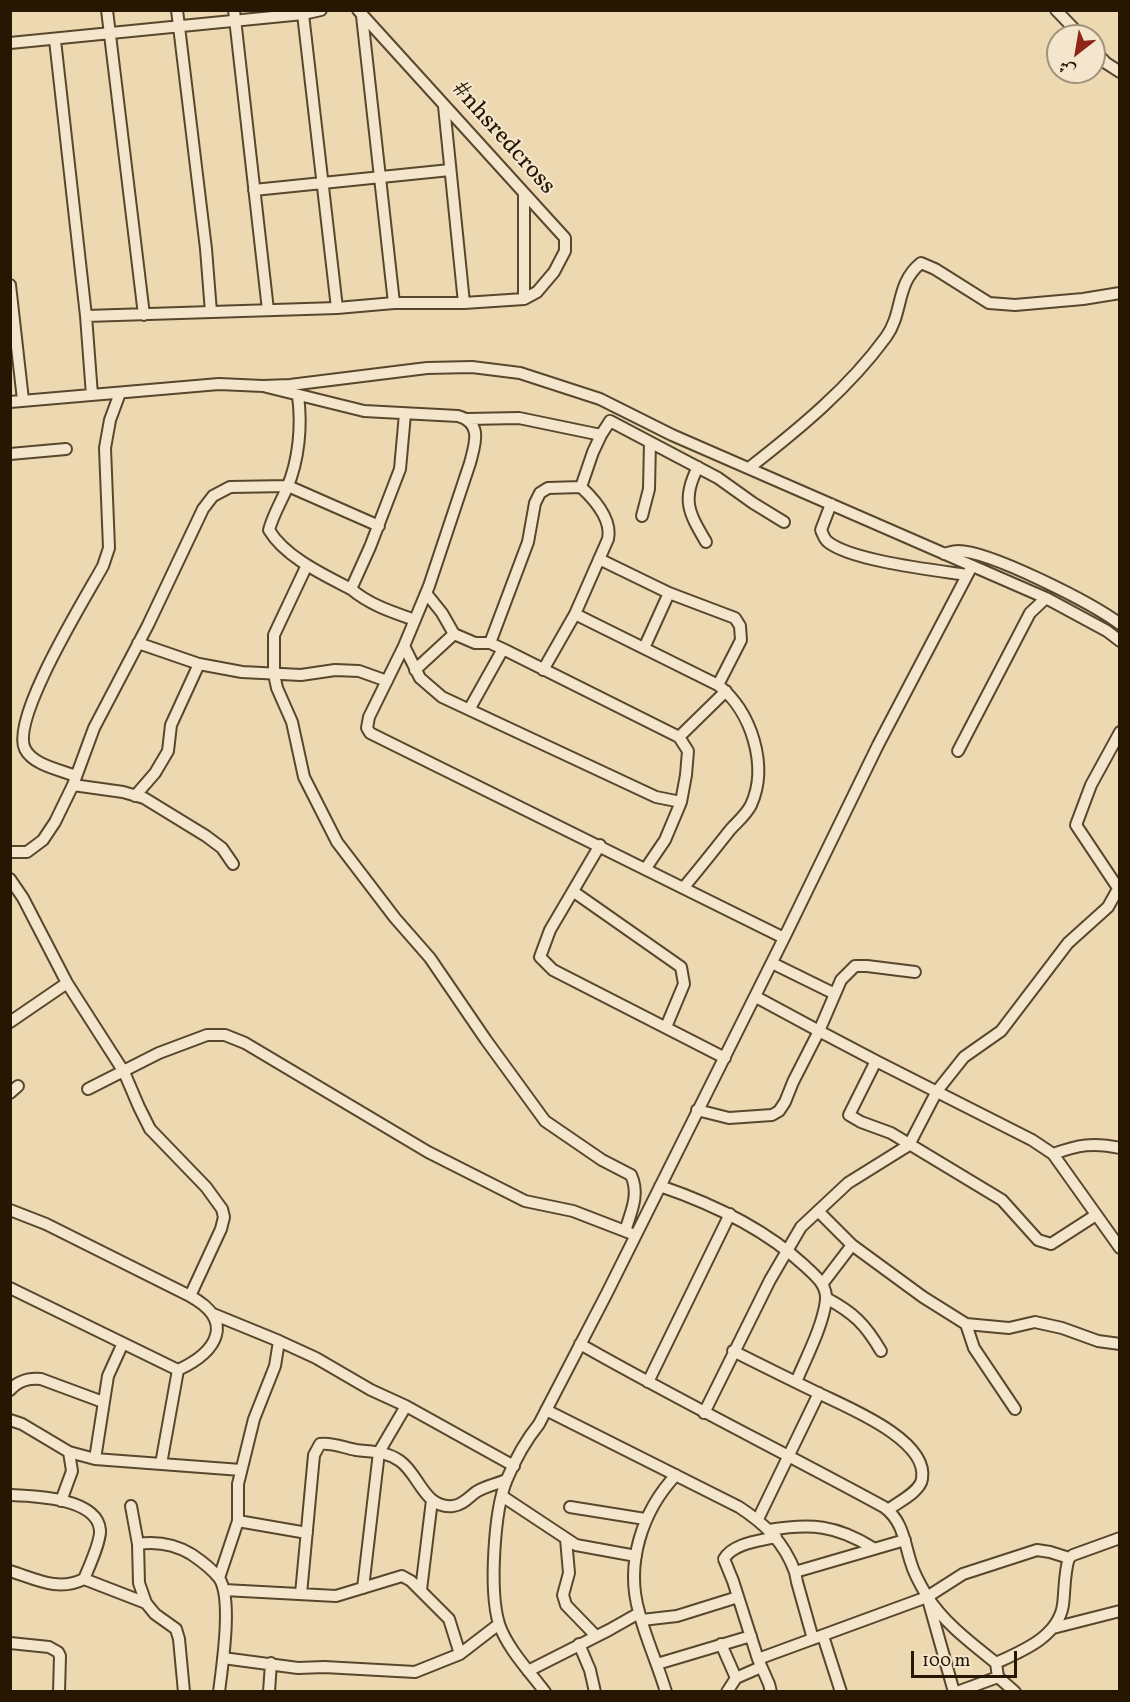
<!DOCTYPE html>
<meta charset="utf-8">
<style>
body{margin:0}
#map{position:relative;width:1130px;height:1702px;overflow:hidden;background:#edd9b1;font-family:Vollkorn,Amiri,serif}
canvas{display:block}
.frame{position:absolute;inset:0;border:12px solid #271601;pointer-events:none}
.north{position:absolute;left:1046px;top:24px;width:60px;height:60px;box-sizing:border-box;background:#f3e6cc;border:2px solid #a1937b;border-radius:50%;rotate:211deg;font-size:16px;font-weight:700;line-height:24px;text-align:center;color:#271601}
.north::after{content:'';display:block;margin:auto;width:21px;height:27px;background:#8f2418;clip-path:polygon(50% 0,100% 100%,50% 72%,0 100%)}
.scale{position:absolute;left:911px;top:1651px;width:106px;height:27px;box-sizing:border-box;border:3px solid #271601;border-top:0;padding-left:8px;font-size:18px;line-height:21px;white-space:nowrap;color:#271601;-webkit-text-stroke:4px #f3e6cc;paint-order:stroke}
</style>
<div id="map">
<canvas width="1130" height="1702"></canvas>
<div class="frame"></div>
<div class="north">ش</div>
<div class="scale">100 m</div>
</div>
<script>
const g = document.querySelector('canvas').getContext('2d');
g.lineJoin = 'round';
function strokePath(path, color, width, dash) {
  g.strokeStyle = color;
  g.lineWidth = width;
  g.lineCap = dash ? 'butt' : 'round';
  g.setLineDash(dash || []);
  g.stroke(path);
}
function label(font, color, halo, rows, align = 'center') {
  g.font = font + ' Vollkorn,serif';
  g.lineWidth = 4.5;
  g.setLineDash([]);
  g.textBaseline = 'middle';
  g.strokeStyle = halo;
  g.fillStyle = color;
  for (const [text, x, y, turn = 0] of rows) {
    g.save();
    g.translate(x, y);
    g.rotate((+turn || 0) * Math.PI / 180);
    g.textAlign = isNaN(turn) ? turn : align;
    if (halo) g.strokeText(text, 0, 0);
    g.fillText(text, 0, 0);
    g.restore();
  }
}
const minor = new Path2D(`
 M107 10 144 315
 M177 10 206 249 211 312
 M234 10 268 310
 M1056 10 1081 36
 M303 14 337 308
 M362 16 394 303
 M55 40 86 316
 M10 43 303 14 321 10
 M1094 50 1106 63 1120 72
 M444 106 464 303
 M254 190 450 170
 M10 285 23 400
 M524 299V194
 M263 386 364 411 458 416C483 423 475 444 470 463L429 586 404 646 369 717 367 728 370 733 784 938 607 1293 539 1424C526 1440 515 1460 507 1479 494 1510 489 1591 499 1624 507 1648 530 1672 545 1692
 M92 395 86 316 337 308 394 303H464L524 299 537 292 554 272 565 251V238L358 10
 M298 396C302 425 299 460 287 488 281 502 273 515 269 530 285 557 324 575 351 589
 M10 402 219 384 263 386 290 385 427 368 472 367 520 373 600 399 672 435 1046 598 1107 631 1120 641
 M405 414 400 469 370 547 351 589C370 605 392 612 415 620
 M467 419 519 418 601 435 593 452 581 487C595 500 612 520 608 539L575 614 543 670
 M601 435 610 421 718 478 753 503 784 522
 M10 454 66 449
 M698 467C681 500 689 513 706 542
 M749 468C799 429 849 388 886 337 904 312 895 284 921 263L935 269 989 303 1015 305 1083 299 1120 293
 M831 504 821 530C823 534 824 539 828 542 852 561 934 570 967 575
 M642 516 649 489 650 442
 M944 554C948 553 954 551 958 551 990 551 1092 603 1120 624
 M599 559 669 593 735 618 740 626 741 640 718 685
 M307 565 274 635V674L277 688 292 722 304 777 337 842 395 918 430 958 486 1040 545 1121 602 1160 631 1175C640 1194 631 1212 625 1231
 M575 614 718 685C751 710 769 766 751 805 746 815 737 822 730 830 715 849 700 868 684 887
 M138 643 199 664 242 672 301 675 335 670 359 671 387 681
 M490 643 528 542 535 503 540 493 548 488 581 487
 M404 646 420 678 442 697 656 797 681 802 686 775 688 751 679 737 503 649 490 643H475L454 634 442 613 426 593
 M644 648 669 593
 M415 670 454 634
 M470 708 503 649
 M1120 732 1091 785 1076 825 1120 891
 M679 737 726 691
 M958 751 1030 613 1046 598
 M76 776C60 770 33 765 25 749 10 719 86 597 103 566L109 548 105 448 110 420 120 393
 M73 785 123 792 144 798 206 836 222 848 233 864
 M135 796 155 773 168 751 171 725 199 664
 M600 845 550 930 540 957 553 970 725 1058
 M10 852H27L43 840 55 822 73 785 94 728 148 625 203 509 213 496 230 487 288 486 379 526
 M646 868 665 840 681 802
 M10 879 23 898 67 983 124 1072 139 1107 150 1129 206 1187 222 1209 224 1217 221 1229 190 1296
 M574 892 681 967 684 984 666 1027
 M784 938 878 745 972 566
 M772 963 835 994
 M10 1022 67 983
 M876 1061 819 1031 841 980 855 966H867L915 972
 M88 1089 159 1053 207 1035H225L245 1043 428 1152 525 1201 573 1211 630 1233
 M10 1093 18 1086
 M697 1110 729 1118 772 1115 779 1111 785 1102 793 1082 819 1031 756 997
 M1053 1154C1078 1145 1093 1142 1120 1148
 M660 1186C713 1204 764 1228 805 1266 815 1276 827 1284 826 1300 823 1326 806 1358 796 1382
 M10 1210 46 1224 190 1296C236 1321 217 1352 178 1370L161 1464
 M818 1211 852 1245 923 1297 966 1324 1009 1328 1035 1322 1062 1328 1098 1341 1120 1344
 M1096 1215 1051 1244 1038 1240 1002 1200 891 1133 861 1122 849 1115 876 1061 1032 1140 1053 1154 1120 1248
 M823 1283 852 1245
 M10 1288 178 1370
 M826 1298C854 1313 865 1324 881 1351
 M213 1314 279 1341 275 1366 254 1419 238 1484V1521L219 1578
 M966 1324 974 1348 1015 1409
 M279 1341 316 1358 371 1390 406 1406 514 1466
 M580 1344C680 1401 783 1452 884 1507 903 1521 904 1541 911 1563 914 1574 921 1586 927 1596 944 1623 971 1643 996 1663L998 1677 1015 1692
 M733 1351C761 1365 789 1379 816 1392 844 1406 929 1439 922 1479 920 1492 898 1502 888 1510
 M648 1382 730 1214
 M10 1390C19 1380 29 1378 41 1379L103 1402
 M546 1410 739 1507C765 1524 784 1542 795 1572
 M704 1413 770 1280 801 1227 848 1183 909 1145 937 1091 964 1057 1001 1031 1068 943 1108 907 1118 889
 M10 1420 22 1424 69 1452 95 1459 241 1470
 M95 1459 108 1376 123 1343
 M10 1495C35 1496 97 1498 100 1530 101 1541 89 1567 84 1579
 M502 1496 576 1545 636 1556
 M61 1501 72 1471 69 1452
 M131 1506 138 1544 139 1583 146 1603 155 1614 176 1629 179 1639 184 1692
 M570 1507 645 1519
 M758 1519 819 1393
 M238 1521 307 1533
 M769 1530C811 1523 836 1525 873 1548
 M566 1539 569 1573 563 1595 566 1605 596 1636
 M138 1544C158 1541 174 1544 191 1554 200 1560 212 1569 219 1578 233 1598 222 1667 219 1692
 M10 1571C36 1579 58 1592 84 1579L146 1603
 M363 1588 379 1452 406 1406
 M224 1590 336 1596 402 1576 411 1581 449 1619 460 1654
 M421 1590 432 1500
 M301 1594 314 1455 320 1444C332 1442 344 1448 356 1450 371 1452 386 1451 400 1461 419 1474 424 1509 453 1506 463 1505 469 1497 476 1492 485 1486 497 1484 506 1480
 M929 1603 954 1692
 M642 1620 677 1616 738 1597
 M1053 1628 1120 1611
 M823 1636 841 1692
 M813 1639 797 1582 795 1572 905 1540
 M10 1643 49 1647 58 1652 60 1656 59 1692
 M579 1644 590 1670 595 1692
 M721 1644 736 1678
 M223 1658 298 1668 324 1667 415 1672 460 1654 499 1624
 M758 1659 927 1597 963 1574 1037 1550 1050 1552 1069 1558
 M996 1663C1022 1651 1058 1637 1063 1605 1065 1589 1064 1573 1069 1558L1073 1555 1120 1538
 M657 1664 751 1636
 M528 1671 609 1630 639 1613
 M269 1692 271 1663
 M666 1692C658 1665 646 1639 639 1612 625 1564 642 1511 676 1475
 M727 1692 736 1678 761 1667
 M771 1692 769 1684 758 1659 733 1581 724 1559C733 1543 760 1541 776 1537
 M957 1692 998 1677`);
strokePath(minor, '#58472d', 14);
strokePath(minor, '#f3e6cc', 10);
label('24px', '#271601', '#f3e6cc', [
 ["#nhsredcross",502,139,48]
]);
</script>
